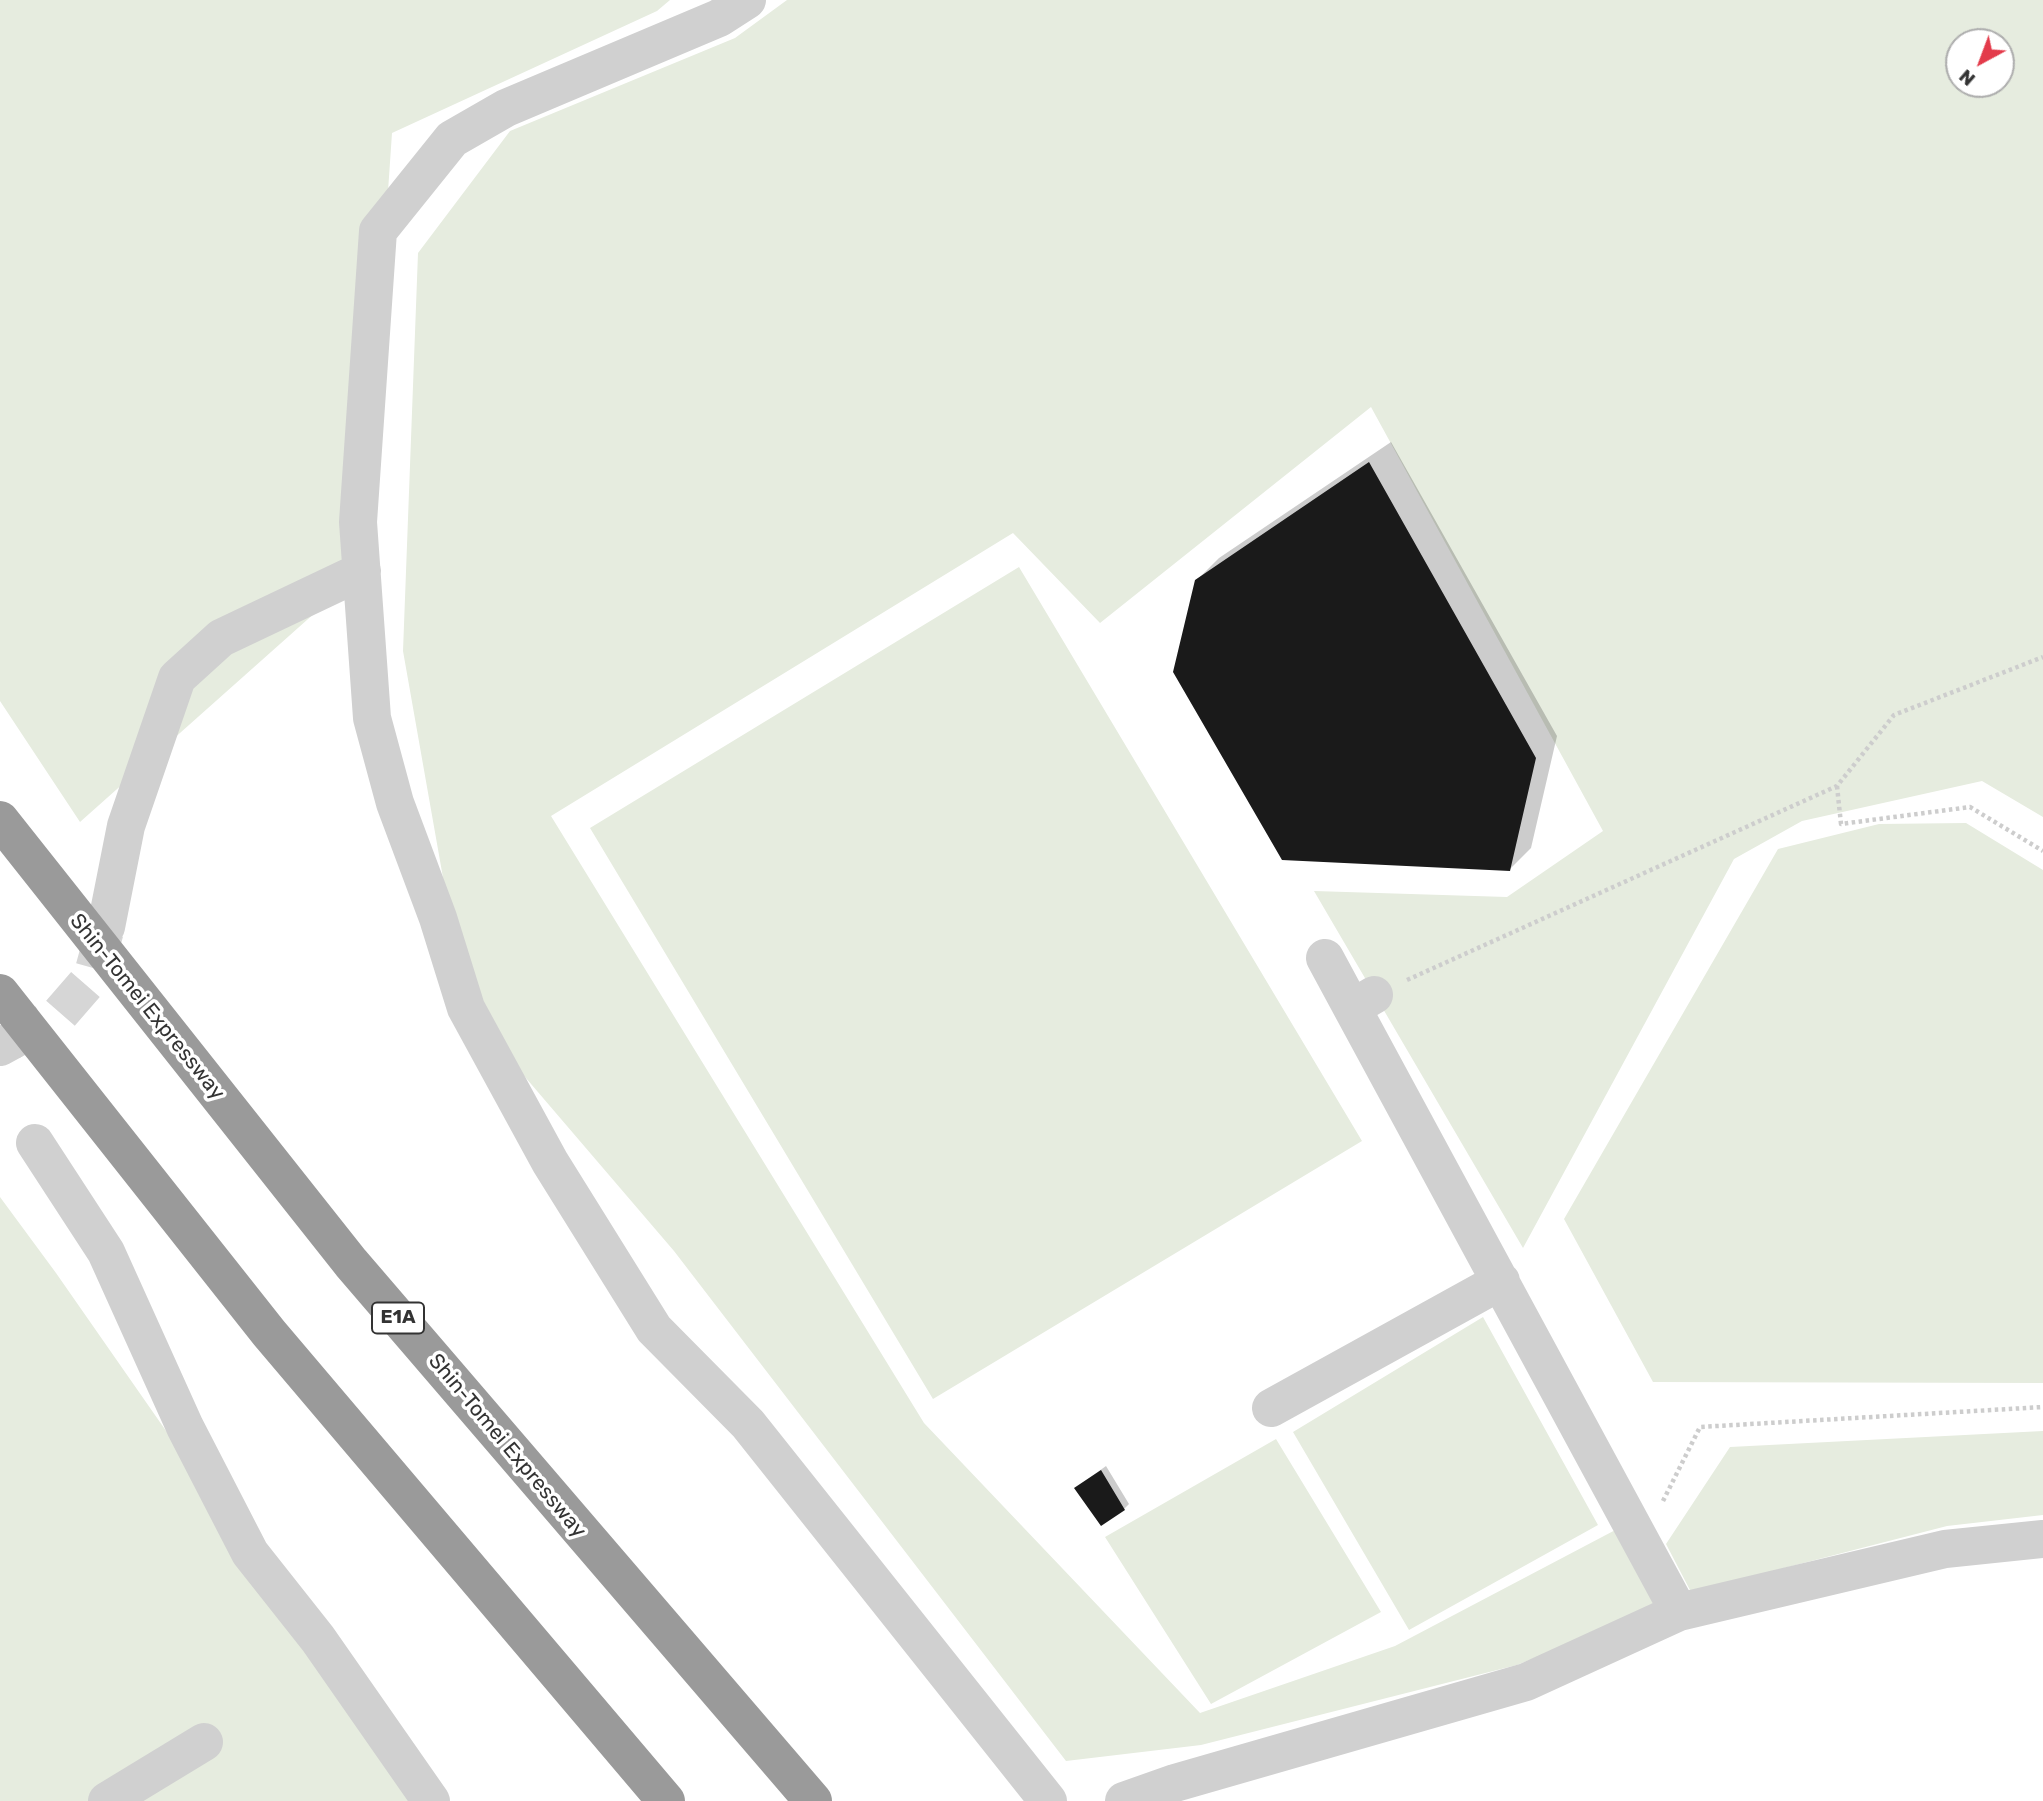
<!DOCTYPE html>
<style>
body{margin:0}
#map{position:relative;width:2043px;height:1801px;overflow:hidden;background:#fff;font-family:Rubik,sans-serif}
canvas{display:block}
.north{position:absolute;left:1945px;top:28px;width:70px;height:70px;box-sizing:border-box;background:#fff;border:2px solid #adadad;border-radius:50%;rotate:221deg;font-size:19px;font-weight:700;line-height:28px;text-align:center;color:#333}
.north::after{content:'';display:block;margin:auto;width:24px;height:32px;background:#e33b4b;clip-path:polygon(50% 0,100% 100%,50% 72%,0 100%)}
</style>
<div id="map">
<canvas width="2043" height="1801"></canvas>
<div class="north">N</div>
</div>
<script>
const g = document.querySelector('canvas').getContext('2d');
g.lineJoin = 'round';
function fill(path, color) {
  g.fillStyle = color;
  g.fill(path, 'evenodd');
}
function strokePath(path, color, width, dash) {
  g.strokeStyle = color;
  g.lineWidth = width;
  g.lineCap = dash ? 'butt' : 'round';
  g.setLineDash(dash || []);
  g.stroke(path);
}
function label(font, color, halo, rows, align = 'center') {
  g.font = font + ' Rubik,sans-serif';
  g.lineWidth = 7;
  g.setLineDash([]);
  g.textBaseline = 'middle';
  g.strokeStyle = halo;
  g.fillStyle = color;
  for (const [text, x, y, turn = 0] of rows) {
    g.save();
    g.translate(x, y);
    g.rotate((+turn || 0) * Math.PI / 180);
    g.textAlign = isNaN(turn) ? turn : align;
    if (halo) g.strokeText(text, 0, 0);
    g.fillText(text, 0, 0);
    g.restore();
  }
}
fill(new Path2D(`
 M0 0H670L657 11 392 133 362 571 80 822 0 701Z
 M787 0H2043V817L1982 781 1802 821 1734 859 1523 1248 1314 891 1507 897 1603 831 1371 407 1100 623 1013 533 551 816 924 1423 1200 1713 1395 1646 1621 1527 1662 1606 1517 1665 1201 1745 1066 1761 674 1251 466 1008 403 651 418 253 510 131 735 38ZM1959 42H2001V84H1959Z
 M1019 567 1362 1141 933 1399 590 828Z
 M1966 823 2043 870V1383L1653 1382 1564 1219 1778 849 1879 824Z
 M0 1197 56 1273 424 1801H0Z
 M1483 1317 1598 1525 1409 1630 1293 1432Z
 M2043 1431V1515L1947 1526 1691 1592 1666 1544 1730 1447Z
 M1276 1439 1381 1612 1211 1704 1105 1537Z`), '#e6ecdf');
fill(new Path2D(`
 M1391 442 1557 736 1531 848 1509 870 1196 581 1219 558Z
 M1106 1466 1129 1504 1124 1509 1081 1484Z`), '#0003');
fill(new Path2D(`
 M1369 462 1536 758 1510 871 1282 860 1173 672 1195 580Z
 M1101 1470 1125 1510 1101 1526 1074 1488Z`), '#1a1a1a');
strokePath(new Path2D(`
 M11 1041 58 1016 92 977 106 927`), '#d6d6d6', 38, [38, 19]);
strokePath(new Path2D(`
 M1837 786 1841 824 1970 807 2043 851
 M1407 980 1837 786 1894 715 2043 657
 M1663 1501 1700 1427 2043 1407`), '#cdcdcd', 4.5, [3.5, 3.5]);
strokePath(new Path2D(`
 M747 0 719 18 506 108 452 139 378 231 358 522 372 718 395 803 438 918 466 1008 550 1162 654 1329 748 1424 1048 1801
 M106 927 126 826 177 678 221 638 362 571
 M1325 958 1352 1008
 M1374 995 1352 1008 1679 1612
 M0 1047 11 1041
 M35 1143 106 1252 185 1427 250 1553 318 1639 431 1801
 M1271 1408 1501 1281
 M107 1801 204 1742
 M1124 1801 1175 1783 1526 1682 1679 1612 1945 1549 2043 1539`), '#d0d0d0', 38);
strokePath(new Path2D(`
 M0 820 351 1263 813 1801
 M0 993 269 1333 666 1801`), '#9a9a9a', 38);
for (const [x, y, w] of [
 [398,1318,52]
]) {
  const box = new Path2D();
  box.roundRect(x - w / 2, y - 15.5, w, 31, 5);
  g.fillStyle = '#fff';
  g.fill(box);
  strokePath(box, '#333', 2);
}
label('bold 19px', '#333', null, [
 ["E1A",398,1318]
]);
label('21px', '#333', '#fff', [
 ["Shin-Tomei Expressway",147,1007,51],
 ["Shin-Tomei Expressway",507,1446,50]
]);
</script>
